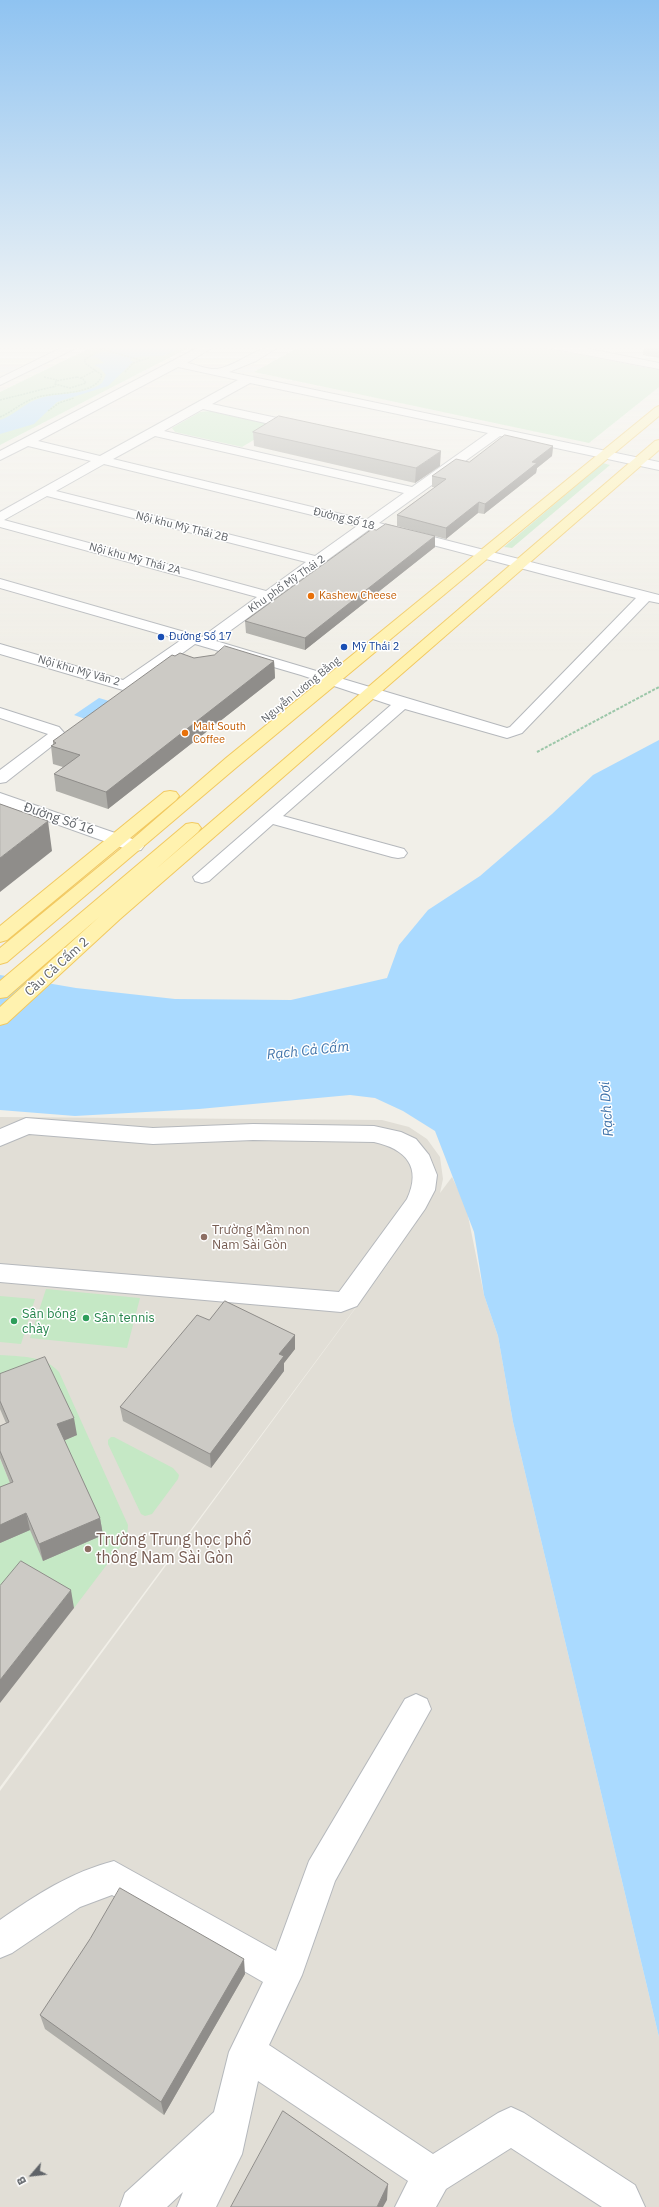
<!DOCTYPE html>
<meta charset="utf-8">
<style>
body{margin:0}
#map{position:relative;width:659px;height:2207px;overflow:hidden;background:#f1efe8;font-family:"IBM Plex Sans",sans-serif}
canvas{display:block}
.north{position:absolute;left:12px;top:2155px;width:40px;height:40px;-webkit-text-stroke:3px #fff;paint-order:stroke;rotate:242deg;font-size:11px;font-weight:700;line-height:16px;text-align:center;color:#5f6368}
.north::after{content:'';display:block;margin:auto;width:14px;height:18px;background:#5f6368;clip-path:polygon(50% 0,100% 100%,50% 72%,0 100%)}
</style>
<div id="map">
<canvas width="659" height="2207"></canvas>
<div class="north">B</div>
</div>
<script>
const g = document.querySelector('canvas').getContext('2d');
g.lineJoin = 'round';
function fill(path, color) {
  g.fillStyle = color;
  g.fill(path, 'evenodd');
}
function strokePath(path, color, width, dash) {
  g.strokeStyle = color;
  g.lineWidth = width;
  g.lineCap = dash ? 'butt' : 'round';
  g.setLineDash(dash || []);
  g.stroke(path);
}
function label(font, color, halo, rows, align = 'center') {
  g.font = font + ' "IBM Plex Sans",sans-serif';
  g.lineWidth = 3;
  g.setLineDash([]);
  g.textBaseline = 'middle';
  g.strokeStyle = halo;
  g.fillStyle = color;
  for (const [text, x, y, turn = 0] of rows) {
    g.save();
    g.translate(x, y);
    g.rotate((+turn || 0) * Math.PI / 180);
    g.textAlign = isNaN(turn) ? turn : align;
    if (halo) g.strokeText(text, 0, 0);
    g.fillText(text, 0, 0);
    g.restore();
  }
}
fill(new Path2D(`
 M0 1117 382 1120 409 1127 427 1139 440 1157 443 1179 440 1193 452 1177 466 1206 484 1295 498 1336 513 1422 659 2037V2207H0V1791L402 1245 0 1787Z`), '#e1ded6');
fill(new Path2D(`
 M94 346H192L0 445V392Z
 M301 346H535L659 370V387L589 443 254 372Z
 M210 411 277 426 242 447 175 432 172 428 200 412Z
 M603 463 610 465 512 548 504 547Z
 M46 1289 140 1298 127 1348 30 1338Z
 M0 1296 35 1299 21 1344 0 1342Z
 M0 1355C22 1357 44 1355 59 1372L128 1525 127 1538 74 1608 0 1609V1543L61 1442 76 1435 0 1393Z
 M111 1437H114L173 1468 179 1475 178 1479 152 1514 145 1516 141 1514 108 1444V1440Z
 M0 1459 25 1519H0Z`), '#c5e8c5');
fill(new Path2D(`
 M176 346V350C163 360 146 354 132 358L130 360 133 362 108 386 57 402 34 424 0 434V420C14 415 23 405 35 400 57 391 82 397 102 383L106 375 101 369 94 365 104 363 97 357 90 358 100 352 110 351 112 346Z
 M99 698 116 703 91 721 74 715Z
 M659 740V2037L513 1422 498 1336 484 1295 474 1232 435 1131 403 1111 375 1098 350 1095 199 1109 75 1116 0 1110V975L76 988 175 999 291 1000 387 978 399 945 428 910 480 876 552 814 593 775Z`), '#aadaff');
const minor = new Path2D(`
 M65 346H80L0 385V378Z
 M201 346H215L187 363C195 364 208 370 217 369 240 365 255 346 280 346L256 361 229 372 659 462V470L500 436 379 523 659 595V603L649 601 522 733 507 738 405 709 283 816 404 849 407 853 404 857 398 858 392 857 273 824 209 881 202 883 195 881 193 877 391 705 301 675 195 644 137 686 123 690 0 654V644L123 680 181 640 0 588V579L202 637 257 597 0 527V512L91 461 28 446 0 460V451ZM178 367 238 380 100 456 38 441ZM250 383 488 433 412 487 164 431 203 409 301 431 305 430 307 427 305 424 212 404ZM155 436 404 493 366 520 113 459ZM104 464 357 526 315 556 56 491ZM47 496 306 562 266 591 4 520ZM370 529C459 551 547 576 636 598L510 727 507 728 216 641Z
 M550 346H575L659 363V369L555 349Z
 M0 708 59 727 66 735 6 782 0 783V770L48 734 0 718Z
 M0 793 141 842 144 846 141 850 135 851 129 850 0 804Z
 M26 1118 153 1128 253 1124 374 1126 401 1132 416 1139 429 1155 437 1175 435 1190 425 1209 357 1306 341 1312 0 1282V1264L339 1292 407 1199C422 1167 406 1149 374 1142L253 1140 153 1144 29 1134 0 1146V1129Z
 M416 1694 427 1699 431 1709 335 1881 302 1975 269 2045 433 2154 498 2113 511 2107 524 2113 635 2185 645 2207H602L511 2148 446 2189 436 2207H395L408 2181 258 2081 242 2154 216 2207H177L183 2192 167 2207H120L125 2193 214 2112 229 2052 263 1982 112 1895 80 1907 12 1953 0 1958V1920C36 1895 71 1872 114 1861L276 1951 309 1861 405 1699Z`);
const major = new Path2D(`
 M659 406V416L238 766 7 962 0 964V948L129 842 226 758 655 408Z
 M659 440V450L120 919 7 1023 0 1025V1007L99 917 7 997 0 998V981L186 824 192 823 198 824 201 828 198 832 156 869 655 441Z
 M170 791 176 792 179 796 176 800 7 940 0 942V926L164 792Z`);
strokePath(minor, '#b5b8bc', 2);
strokePath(major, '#f2c960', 2);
strokePath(new Path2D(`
 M101 349 140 360
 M125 372 133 363 149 358
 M44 377 57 380
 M77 377 83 379 86 383 70 388 55 384 56 381Z
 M81 378 96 370
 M0 400 56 386
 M48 411 59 403 74 398
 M0 417C12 412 22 402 35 398 53 391 95 397 102 375L86 364 84 360 106 346`), '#9cc7a9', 1.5, [2, 1]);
strokePath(new Path2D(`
 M537 752 659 687`), '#9cc7a9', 2, [3, 1.5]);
fill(minor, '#fff');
fill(major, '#fff2af');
fill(new Path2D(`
 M644 346H659V358L643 355Z
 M253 432 440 466 415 483 254 446Z
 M553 446 552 456 537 468 536 473 484 514 478 513 446 539 397 526V515L435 487H432V476L469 462Z
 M376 530 435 547 305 650 246 633 245 621Z
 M194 658 274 661 275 678 108 809 56 791 54 774 63 767 53 764 51 746 53 745V741Z
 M209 1320 295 1335V1349L284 1363V1371L211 1468 123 1421 120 1407Z
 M0 1374 77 1435 64 1440 100 1518 103 1535 43 1561 30 1530 0 1543V1487L10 1483 0 1458V1426L6 1423 0 1409Z
 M245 1974 164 2115 45 2029 40 2015Z`), '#afaea9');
fill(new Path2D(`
 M553 446 552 456 537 468 536 473 484 514 485 504 532 462Z
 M441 451 440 466 415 483 416 468Z
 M479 502 478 513 446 539V528Z
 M435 536V547L305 650V638Z
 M274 661 275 678 108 809 106 792Z
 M48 821 52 851 0 892V858Z
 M295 1335V1349L284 1363V1371L211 1468 210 1454 279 1354Z
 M74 1418 77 1435 61 1442 57 1424Z
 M26 1513 30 1530 0 1543V1525Z
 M100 1518 103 1535 43 1561 39 1544Z
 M71 1590 74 1608 0 1703V1680Z
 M244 1959 245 1974 164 2115 161 2102Z
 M388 2184 387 2200 383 2207H377Z`), '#8f8d8a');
const building = new Path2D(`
 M279 416 441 451 416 468 253 432Z
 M505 435 553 446 532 462 537 463 485 504 479 502 446 528 397 515 446 479 432 476 456 459 469 462Z
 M386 524 435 536 305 638 245 621 372 529 376 530Z
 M225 646 274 661 106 792 54 774 80 755 51 746 56 743 53 741 172 655 175 656 180 653 194 658 214 655Z
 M0 804 48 821 0 858Z
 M225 1301 295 1335 279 1354 284 1356 210 1454 120 1407 197 1315 209 1320Z
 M45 1357 74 1418 57 1424 100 1518 39 1544 26 1513 0 1525V1487L13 1482 0 1451V1426L9 1422 0 1401V1374Z
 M21 1561 71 1590 0 1680V1586Z
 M120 1888 244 1959 161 2102 40 2015 90 1939Z
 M283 2111 388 2184 377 2207H231Z`);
fill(building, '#cccac5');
strokePath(building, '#8f8d8a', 1);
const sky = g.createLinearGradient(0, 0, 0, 655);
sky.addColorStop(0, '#8fc3f1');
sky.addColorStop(0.53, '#f9f8f5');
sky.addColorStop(1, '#f9f8f500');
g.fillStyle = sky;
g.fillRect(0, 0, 659, 655);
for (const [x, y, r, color] of [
 [311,596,4,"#e8710a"],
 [161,637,4,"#1a4fb4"],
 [344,647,4,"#1a4fb4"],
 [185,733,4,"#e8710a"],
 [204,1237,4,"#8d6e63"],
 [86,1318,4,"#2e9e5b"],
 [14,1321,4,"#2e9e5b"],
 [88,1549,4,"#8d6e63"]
]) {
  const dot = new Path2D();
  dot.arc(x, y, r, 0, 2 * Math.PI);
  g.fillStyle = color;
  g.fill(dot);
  strokePath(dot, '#fff', 1.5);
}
label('11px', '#5f6368', '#fff', [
 ["Đường Số 18",344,519,14],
 ["Nội khu Mỹ Thái 2B",182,527,14],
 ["Nội khu Mỹ Thái 2A",135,559,15],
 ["Khu phố Mỹ Thái 2",287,584,-35],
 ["Nội khu Mỹ Văn 2",79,671,16],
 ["Nguyễn Lương Bằng",301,690,-39]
]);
label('11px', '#c56008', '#fff', [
 ["Kashew Cheese",319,596],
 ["Malt South",193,727],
 ["Coffee",193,740]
], 'left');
label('11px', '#164399', '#fff', [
 ["Đường Số 17",169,637],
 ["Mỹ Thái 2",352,647]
], 'left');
label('13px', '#5f6368', '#fff', [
 ["Đường Số 16",59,819,19],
 ["Cầu Cả Cấm 2",57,967,-42]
]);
label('13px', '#785e54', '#fff', [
 ["Trường Mầm non",212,1230],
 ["Nam Sài Gòn",212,1245]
], 'left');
label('13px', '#27864d', '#fff', [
 ["Sân bóng",22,1314],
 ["chày",22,1329],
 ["Sân tennis",94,1318]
], 'left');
label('italic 14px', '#4174aa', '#fff', [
 ["Rạch Cả Cấm",308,1051,-6],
 ["Rạch Dơi",607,1109,-94]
]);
label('16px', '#785e54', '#fff', [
 ["Trường Trung học phổ",96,1540],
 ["thông Nam Sài Gòn",96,1558]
], 'left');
</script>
